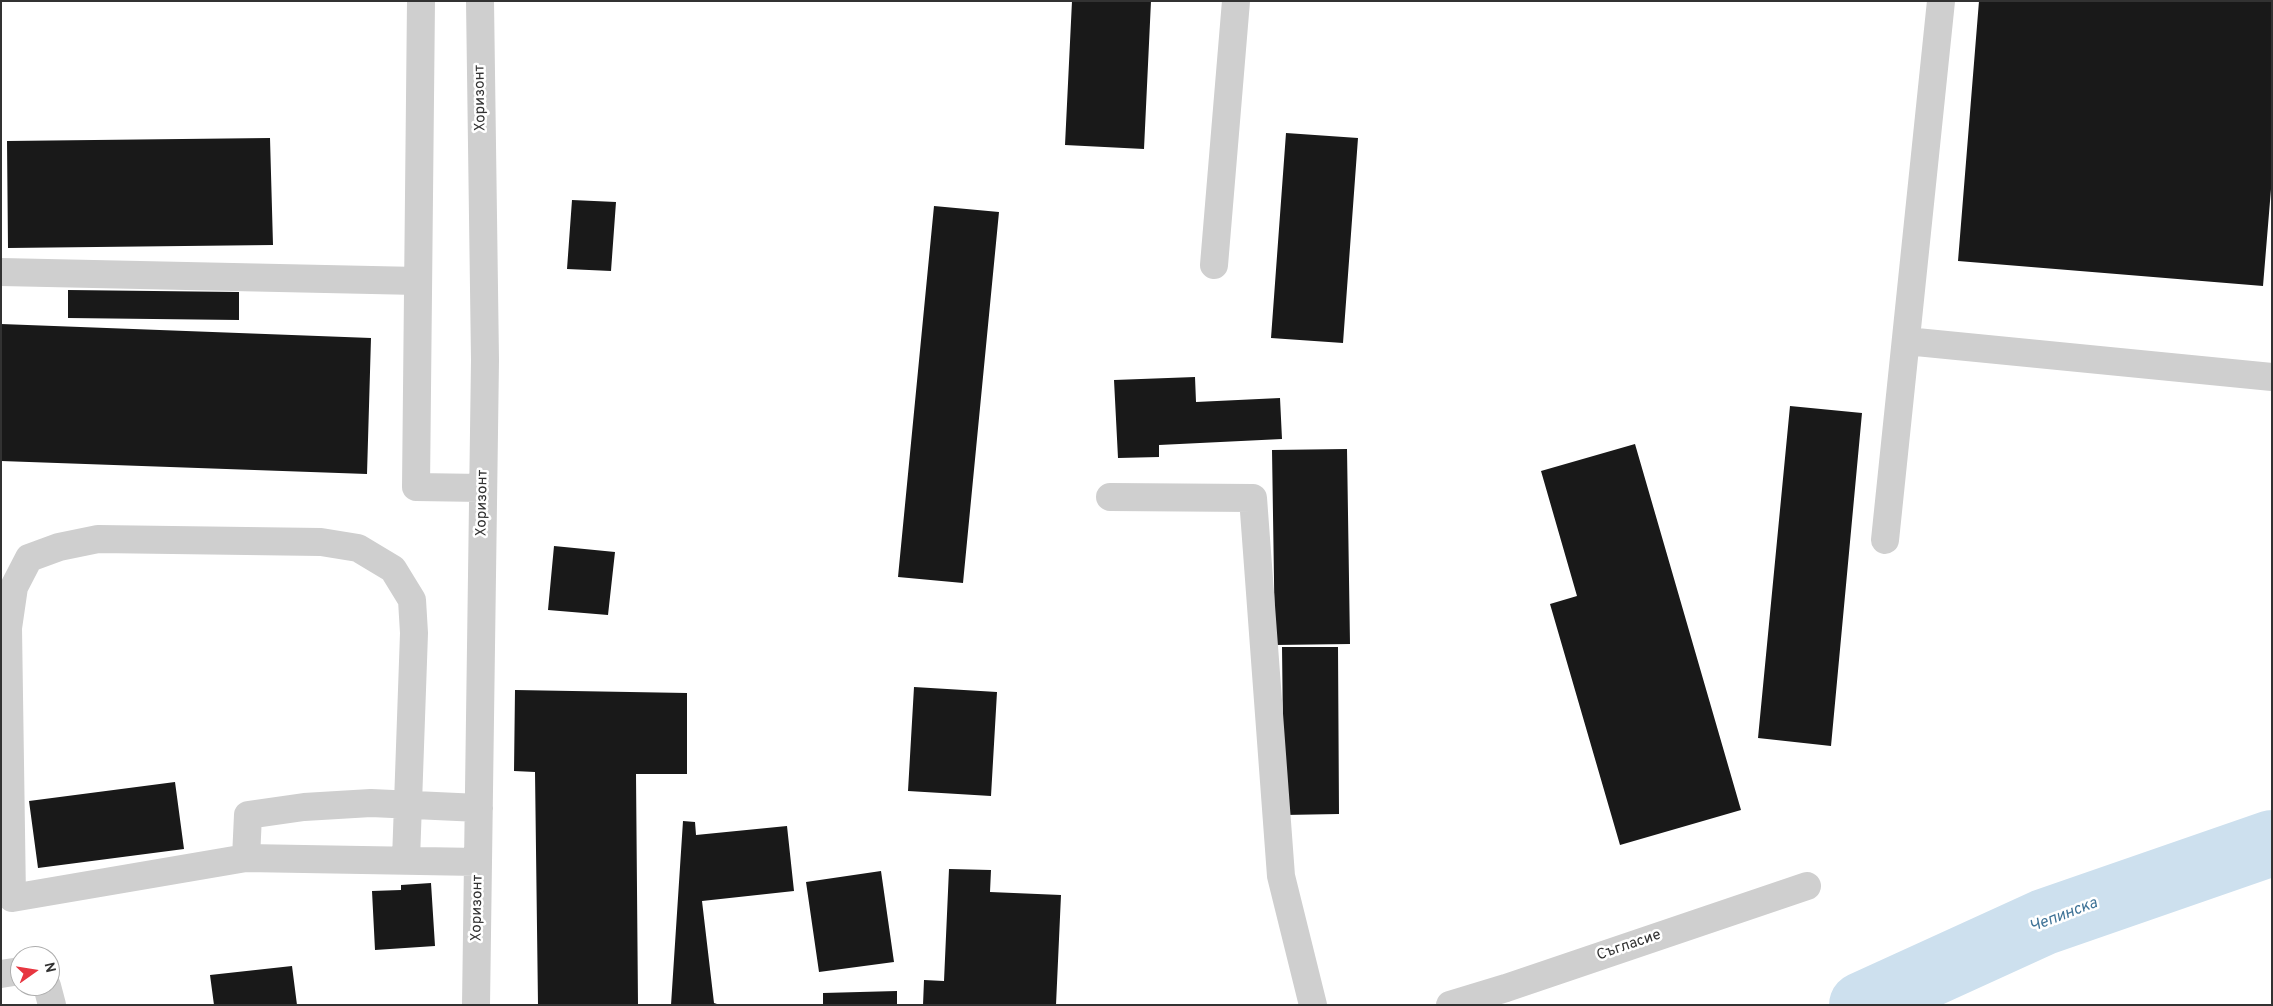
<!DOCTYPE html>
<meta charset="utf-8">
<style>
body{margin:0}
#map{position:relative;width:2273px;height:1006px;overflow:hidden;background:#fff;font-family:Overpass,sans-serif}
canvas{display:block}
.frame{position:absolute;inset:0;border:2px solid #323232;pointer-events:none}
.north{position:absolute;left:10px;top:946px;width:50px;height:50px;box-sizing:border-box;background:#fff;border:1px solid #adadad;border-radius:50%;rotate:77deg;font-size:14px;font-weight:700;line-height:20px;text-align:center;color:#323232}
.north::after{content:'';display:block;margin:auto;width:18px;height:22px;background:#e73640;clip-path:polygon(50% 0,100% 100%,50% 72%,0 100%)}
</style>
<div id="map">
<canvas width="2273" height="1006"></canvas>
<div class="frame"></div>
<div class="north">N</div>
</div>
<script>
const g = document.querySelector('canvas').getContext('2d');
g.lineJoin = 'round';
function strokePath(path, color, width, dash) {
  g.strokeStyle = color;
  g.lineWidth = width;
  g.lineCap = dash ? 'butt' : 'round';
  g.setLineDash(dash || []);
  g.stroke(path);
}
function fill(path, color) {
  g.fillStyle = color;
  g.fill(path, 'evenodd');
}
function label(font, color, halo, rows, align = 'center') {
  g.font = font + ' Overpass,sans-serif';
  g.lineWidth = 5;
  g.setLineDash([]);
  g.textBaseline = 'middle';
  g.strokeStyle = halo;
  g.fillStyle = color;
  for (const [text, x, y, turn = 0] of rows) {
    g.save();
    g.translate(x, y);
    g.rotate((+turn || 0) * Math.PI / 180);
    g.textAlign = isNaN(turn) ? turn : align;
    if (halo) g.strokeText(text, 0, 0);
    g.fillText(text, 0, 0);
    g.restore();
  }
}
strokePath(new Path2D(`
 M1862 1005 2044 922 2272 843`), '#cde0ee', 66);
fill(new Path2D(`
 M1072 1H1151L1144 149 1065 145Z
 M1979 1H2272V177L2263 286 1958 261Z
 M1286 133 1358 138 1343 343 1271 338Z
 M270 138 273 245 8 248 7 141Z
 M572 200 616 202 611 271 567 269Z
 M934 206 999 212 963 583 898 577Z
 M68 290 239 292V320L68 318Z
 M1 324 371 338 367 474 1 461Z
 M1195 377 1196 402 1280 398 1282 439 1159 445V457L1118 458 1114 380Z
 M1790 406 1862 413 1831 746 1758 738Z
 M1635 444 1741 810 1620 845 1550 604 1577 596 1541 471Z
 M1347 449 1350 644 1275 645 1272 450Z
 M554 546 615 552 608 615 548 610Z
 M1282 647H1338L1339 814 1284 815Z
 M914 687 997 692 991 796 908 791Z
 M515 690 687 693V774H636L638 1005H538L535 772 514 771Z
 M175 782 184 849 38 868 29 801Z
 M683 821 695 822 696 835 787 826 794 891 702 901 714 1003 720 1005H671Z
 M949 869 991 870 990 892 1061 895 1056 1005H923L924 980 944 981Z
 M881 871 894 962 819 972 806 882Z
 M431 883 435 946 375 950 372 891 401 890V885Z
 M292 966 297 1005H214L210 975Z
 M897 991V1005H823V993Z`), '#191919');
strokePath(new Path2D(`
 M421 1 416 487 483 488
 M1214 265 1236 1
 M1 272 418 281
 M1906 341 2272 377
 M1110 497 1253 498 1281 876 1313 1005
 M1885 540 1941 1
 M246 858 248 815 304 807 371 803 479 808
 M406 860 414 633 412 600 393 569 358 548 321 542 98 539 59 547 29 558 14 587 8 628 12 898 246 858 478 862
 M1 974 20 971
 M47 986 52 1005
 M476 1005 485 360 480 1
 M1450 1005 1506 988 1807 886`), '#cfcfcf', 28);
label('15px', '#323232', '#fff', [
 ["Хоризонт",481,98,-91],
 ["Хоризонт",483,503,-89],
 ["Хоризонт",478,908,-89],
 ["Съгласие",1629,946,-19]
]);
label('italic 16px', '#3e7296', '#fff', [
 ["Чепинска",2064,916,-21]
]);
</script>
